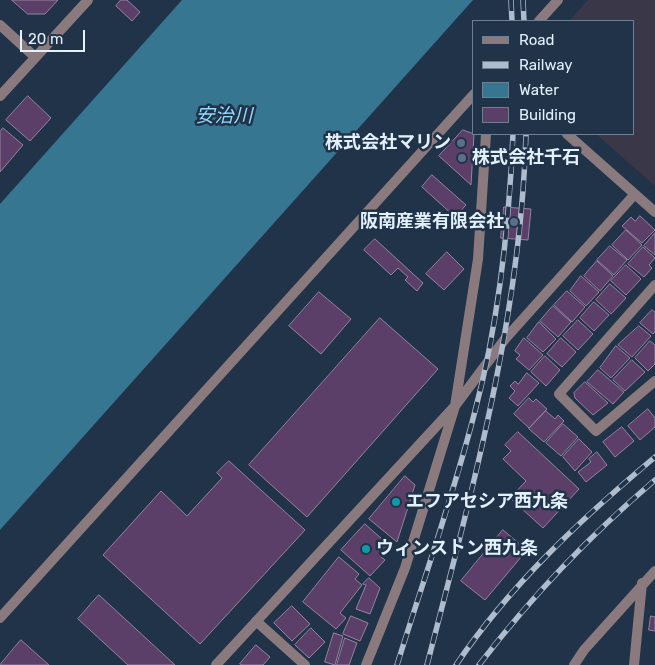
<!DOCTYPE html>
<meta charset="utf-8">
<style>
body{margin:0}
#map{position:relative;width:655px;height:665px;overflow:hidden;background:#203349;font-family:Rubik,sans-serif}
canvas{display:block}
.legend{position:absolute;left:472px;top:20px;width:162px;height:115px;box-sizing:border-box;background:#203349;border:1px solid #6e7f91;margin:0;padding:6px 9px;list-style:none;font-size:15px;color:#e3f0fe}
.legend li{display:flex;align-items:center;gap:10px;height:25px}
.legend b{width:25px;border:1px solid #6e7f91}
.scale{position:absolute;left:20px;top:30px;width:65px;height:22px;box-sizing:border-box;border:2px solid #e3f0fe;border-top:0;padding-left:6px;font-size:15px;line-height:18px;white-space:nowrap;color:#e3f0fe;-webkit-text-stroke:4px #203349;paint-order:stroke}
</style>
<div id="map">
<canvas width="655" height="665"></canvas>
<ul class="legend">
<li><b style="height:6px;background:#8b7a7d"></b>Road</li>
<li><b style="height:6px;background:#aebccd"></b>Railway</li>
<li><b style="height:14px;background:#377690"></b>Water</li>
<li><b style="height:14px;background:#5c3f69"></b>Building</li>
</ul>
<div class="scale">20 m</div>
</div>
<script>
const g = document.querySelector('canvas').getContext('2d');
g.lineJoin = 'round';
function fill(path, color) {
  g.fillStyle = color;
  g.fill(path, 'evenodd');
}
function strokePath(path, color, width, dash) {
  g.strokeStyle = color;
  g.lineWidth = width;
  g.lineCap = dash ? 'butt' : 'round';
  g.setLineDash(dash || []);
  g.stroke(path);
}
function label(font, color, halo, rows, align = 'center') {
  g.font = font + ' Rubik,"Noto Sans JP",sans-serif';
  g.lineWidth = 5;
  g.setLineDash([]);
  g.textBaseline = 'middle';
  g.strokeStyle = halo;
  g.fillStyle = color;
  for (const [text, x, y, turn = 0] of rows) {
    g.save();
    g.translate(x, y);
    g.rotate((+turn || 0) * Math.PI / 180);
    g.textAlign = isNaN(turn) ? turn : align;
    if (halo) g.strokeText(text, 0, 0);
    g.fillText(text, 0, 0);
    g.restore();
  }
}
fill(new Path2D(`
 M588 0H655V186L596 134H634V21H569Z`), '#3a3748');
fill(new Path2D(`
 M182 0H473L0 530V204Z`), '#377690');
const building = new Path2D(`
 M12 0H58L45 14H28Z
 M121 0H127L140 12 132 21 116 6Z
 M28 96 51 118 30 141 6 120Z
 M3 128 23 145 0 172V132Z
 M463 130 474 134 471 185 439 156Z
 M432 175 466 205 455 217 422 187Z
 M504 207 531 209 528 240 501 238Z
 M640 216 655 230 642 243 622 226 631 217 635 221Z
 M626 230 642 245 628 260 612 245Z
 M655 233V255L644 246Z
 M375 239 423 283 417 291 405 280 408 277 398 268 391 275 364 250Z
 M610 246 627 260 614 275 597 260Z
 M643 247 655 258 649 265 652 268 644 277 628 264Z
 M447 252 464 269 444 290 426 274Z
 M597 261 613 276 600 291 584 276Z
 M626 265 641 279 626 295 611 281Z
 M581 276 599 292 586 306 570 291Z
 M610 284 626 298 611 314 596 300Z
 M567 291 585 307 572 322 554 305Z
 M319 292 351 319 321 354 289 326Z
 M594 302 609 315 594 331 580 318Z
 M553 306 571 322 558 337 540 321Z
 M652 310 655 312V332L653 334 640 323Z
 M380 318 438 369 307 517 249 465Z
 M578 320 593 334 578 350 563 336Z
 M539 322 556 339 543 352 527 338Z
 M639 326 651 336 632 357 618 345Z
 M524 338 543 355 529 370 516 359 520 355 515 351Z
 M561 338 576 352 562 367 547 354Z
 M650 341 655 345V364L648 371 635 358Z
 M616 346 630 358 611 378 600 368Z
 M545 356 560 370 546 386 531 372Z
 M632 360 645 372 625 391 613 380Z
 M598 370 624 392 613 404 587 382Z
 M527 373 539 383 518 406 509 398 515 391 510 386 515 381 518 384Z
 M585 382 608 403 593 415 575 398 574 393Z
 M529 398 533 402 536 399 547 409 529 428 514 414Z
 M648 409 655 418V427L640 440 628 426Z
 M546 411 555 419 558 415 564 421 544 442 529 429Z
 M563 424 578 437 561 456 546 443Z
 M622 427 634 441 615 457 603 442Z
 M518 432 579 489 543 528 510 498 526 481 503 459 511 451 505 445Z
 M579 439 592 452 575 471 563 457Z
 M597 452 607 465 586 482 578 472 591 462 589 459Z
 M229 461 305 530 200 644 103 555 161 491 187 516 222 478 217 473Z
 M405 476 415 485 397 542 369 519Z
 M365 524 391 547 381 557 385 560 370 576 341 550Z
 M503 530 527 550 485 600 461 581Z
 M339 557 359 574 355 579 362 585 340 613 346 618 336 629 303 602Z
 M369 578 380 588 370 614 356 609 366 585 363 584Z
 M99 595 175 665H128L78 619Z
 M292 606 310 624 292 641 274 623Z
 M351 616 368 623 360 641 343 634Z
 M651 616 655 617V631L649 630Z
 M311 628 325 642 309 658 295 645Z
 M334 633 343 636 335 665 325 662Z
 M345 638 357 643 349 665H337Z
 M21 640 49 665H0Z
 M256 645 270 657 263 665H242L240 664Z`);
fill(building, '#5c3f69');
strokePath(building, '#96839f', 1);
strokePath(new Path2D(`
 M0 25 35 57
 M0 96 88 0
 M655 285 559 394 596 431 655 381
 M256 621 305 665
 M216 665 455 406 505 339 634 195
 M366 665 405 568 455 406 478 259 486 134
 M574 665 584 650 655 571
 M634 665 642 583`), '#8b7a7d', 10);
strokePath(new Path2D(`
 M539 21 558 0
 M567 134 655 212
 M0 618 474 94`), '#8b7a7d', 10);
const rail = new Path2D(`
 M511 0 512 21
 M523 0 524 21
 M397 665C423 581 453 497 475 411 499 321 509 227 513 134
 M427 665C472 491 521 315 526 134
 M456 665C510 585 581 519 655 457
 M479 665C531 597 589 536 655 480`);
strokePath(rail, '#aebccd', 5.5);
strokePath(rail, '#203349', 4, [11]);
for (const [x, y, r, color] of [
 [461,143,5,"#5c6f8a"],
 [462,158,5,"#5c6f8a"],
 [514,222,5,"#5c6f8a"],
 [396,502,5,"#0f9aa8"],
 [366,549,5,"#0f9aa8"]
]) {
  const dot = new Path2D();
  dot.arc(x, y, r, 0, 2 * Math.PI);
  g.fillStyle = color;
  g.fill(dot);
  strokePath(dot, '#203349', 2);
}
label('bold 18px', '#e3f0fe', '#203349', [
 ["株式会社マリン",451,143,"right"],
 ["株式会社千石",472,158],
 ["阪南産業有限会社",504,222,"right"],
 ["エフアセシア西九条",406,502],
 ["ウィンストン西九条",376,549]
], 'left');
label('italic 19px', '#91dafb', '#203349', [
 ["安治川",224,117]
]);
</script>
